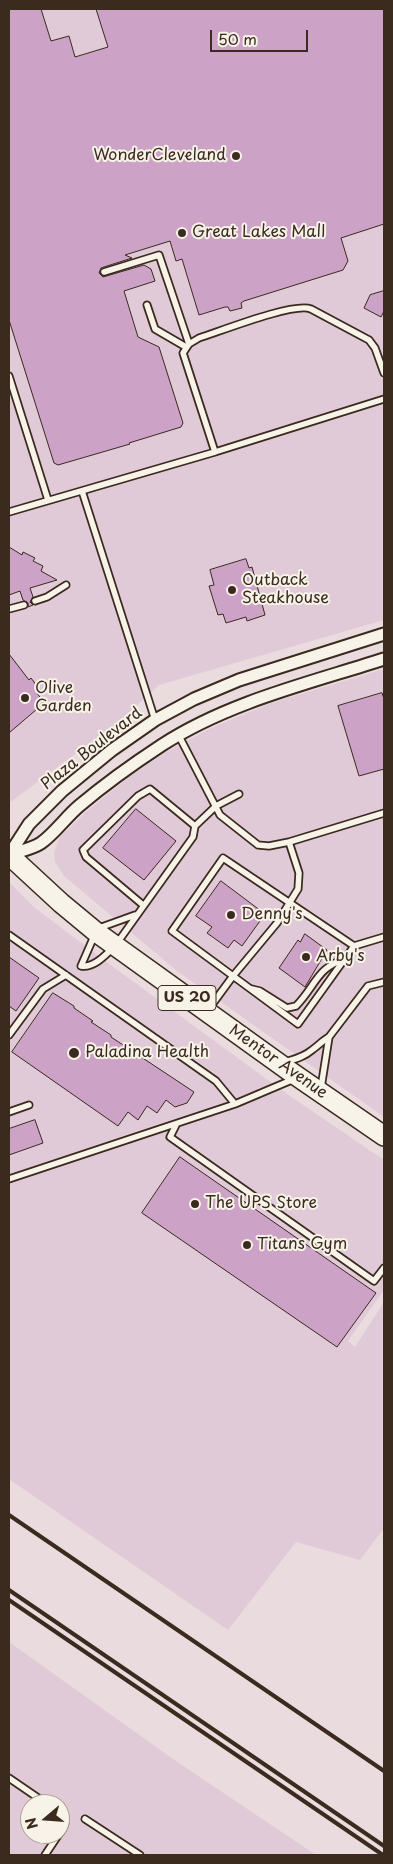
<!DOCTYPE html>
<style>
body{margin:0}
#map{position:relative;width:393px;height:1864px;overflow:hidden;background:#eadbde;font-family:"Playpen Sans",sans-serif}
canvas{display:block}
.frame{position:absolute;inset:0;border:10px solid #3b2a1e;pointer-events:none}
.north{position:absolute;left:20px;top:1794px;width:50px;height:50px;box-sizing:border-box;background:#f7f3e8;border:1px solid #aca397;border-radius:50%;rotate:252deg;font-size:14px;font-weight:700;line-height:20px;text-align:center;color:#3b2a1e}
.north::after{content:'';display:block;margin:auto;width:18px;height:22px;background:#3b2a1e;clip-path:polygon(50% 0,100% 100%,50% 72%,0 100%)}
.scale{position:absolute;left:210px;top:30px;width:98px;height:22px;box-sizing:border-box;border:2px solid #3b2a1e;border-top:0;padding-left:6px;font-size:15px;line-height:18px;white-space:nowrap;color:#3b2a1e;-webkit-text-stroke:4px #f7f3e8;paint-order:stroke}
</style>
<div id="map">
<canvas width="393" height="1864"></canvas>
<div class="frame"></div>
<div class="north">N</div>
<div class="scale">50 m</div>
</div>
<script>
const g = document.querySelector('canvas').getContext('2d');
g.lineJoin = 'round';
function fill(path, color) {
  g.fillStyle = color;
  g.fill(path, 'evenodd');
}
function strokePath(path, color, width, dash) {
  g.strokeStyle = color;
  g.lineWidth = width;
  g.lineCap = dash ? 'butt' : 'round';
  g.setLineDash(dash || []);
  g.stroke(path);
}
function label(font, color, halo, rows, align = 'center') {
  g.font = font + ' "Playpen Sans",sans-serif';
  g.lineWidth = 4;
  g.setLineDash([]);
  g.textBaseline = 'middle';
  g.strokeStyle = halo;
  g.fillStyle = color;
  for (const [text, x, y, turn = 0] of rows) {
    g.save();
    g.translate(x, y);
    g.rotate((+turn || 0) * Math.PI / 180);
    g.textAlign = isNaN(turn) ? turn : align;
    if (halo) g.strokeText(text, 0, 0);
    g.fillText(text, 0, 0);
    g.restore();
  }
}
fill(new Path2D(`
 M9 9H384V620L159 685 121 720 12 801 9 802Z
 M384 669V1117L177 971 64 876 55 862 54 853 59 838 88 810 125 780 166 752 209 729 271 703Z
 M9 882 35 908 112 966 287 1094 384 1160V1290L348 1341 355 1347 384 1302V1528L360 1560 296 1542 228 1630 9 1479Z
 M9 1642 173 1759 316 1855H9ZM30 1804H60V1834H30Z`), '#e1cad7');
const building = new Path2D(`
 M9 9H41L51 41 69 36 75 57 108 47 96 9H384V224L341 238 348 261 343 270 244 301 241 303 242 308 230 311 228 307H225L199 315 182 259 176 261 170 241 125 255 132 258 101 268 99 273 103 277 144 265 151 269 155 281 124 291 138 337 159 347 183 423 181 427 129 443 130 444 58 465 54 463 9 320Z
 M384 291V311L381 317 364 308 370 295Z
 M9 547 22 555 23 552 35 558 33 561 43 566 41 571 57 580 30 588 33 597 30 602 33 605 28 607V603L23 600 20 591 9 595Z
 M246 559 249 568 252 567 265 615 247 621 246 617 226 623 223 614 218 615 209 586 214 585 210 570Z
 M9 654 29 680 31 678 40 690 37 693 44 703 9 733Z
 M382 693 384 699V769L359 776 338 706Z
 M136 809 176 841 144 880 103 848Z
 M221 881 265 914 242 946 234 940 228 948 207 933 212 927 196 916Z
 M305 934 327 950 305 987 279 968 298 940 300 942Z
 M9 957 39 978 16 1011 9 1006Z
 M53 993 74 1006V1008L93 1021 91 1022 111 1035V1037L194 1092 187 1103 175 1107 166 1100 157 1113 147 1106 138 1120 128 1112 118 1126 12 1052Z
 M35 1120 43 1143 9 1155V1129Z
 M180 1157 376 1293 337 1347 142 1213Z`);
fill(building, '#cca2c6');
strokePath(building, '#3b2a1e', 1);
const service = new Path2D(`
 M104 272 159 255 189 344
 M147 305 155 329 186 347
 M384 373 375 348 369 340 311 309C294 302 221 331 199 338L189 344 183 353 215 452 384 399
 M9 376 48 500
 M82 491 155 720
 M9 512 215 452
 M35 601 47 597 66 585
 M9 609 24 605
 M179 736 220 815 258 845 269 846 289 842 384 813
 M195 826 216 806 239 794
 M99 928 135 915
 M95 934 81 966C95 968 106 954 115 946L193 837 195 826 150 789 138 796 83 850 86 857 143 905
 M9 935 216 1081 235 1104
 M354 946 298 1024 172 931 223 858 354 946 384 937
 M252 989 260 991 287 1008 296 1006C315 987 317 967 345 959
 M208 1010 233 976 277 923 298 889 299 873 289 842
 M9 1035 43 989 66 975
 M285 1062C295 1059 304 1057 312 1050 318 1046 322 1041 329 1037L368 986 384 982
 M321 1088 329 1037
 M9 1112 29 1105
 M176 1125 170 1137 374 1281 384 1268
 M9 1179 235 1104 294 1079
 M9 1778 47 1804
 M60 1812C68 1818 65 1826 60 1833
 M85 1819 140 1855
 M45 1855 59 1834`);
const minor = new Path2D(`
 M9 855 29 824 62 791 112 750 155 720 194 699 239 680 384 634
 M9 855C19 851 32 849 41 843 54 834 66 817 79 806 105 784 133 764 162 745 228 702 310 683 384 659`);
const primary = new Path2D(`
 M9 855 61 903 96 932 288 1070 384 1136`);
strokePath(service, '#3b2a1e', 9);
strokePath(minor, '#3b2a1e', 15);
strokePath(primary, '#3b2a1e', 22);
strokePath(service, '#f7f3e8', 5.5);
strokePath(minor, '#f7f3e8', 11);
strokePath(primary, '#f7f3e8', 19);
strokePath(new Path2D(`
 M9 1515 384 1771
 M9 1590 384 1846
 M9 1600 383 1855`), '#3b2a1e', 4);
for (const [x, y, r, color] of [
 [236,156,5,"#3b2a1e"],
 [182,233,5,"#3b2a1e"],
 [232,590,5,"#3b2a1e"],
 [25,698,5,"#3b2a1e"],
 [231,915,5,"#3b2a1e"],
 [306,957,5,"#3b2a1e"],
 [74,1053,6,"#3b2a1e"],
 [195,1204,5,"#3b2a1e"],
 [247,1245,5,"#3b2a1e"]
]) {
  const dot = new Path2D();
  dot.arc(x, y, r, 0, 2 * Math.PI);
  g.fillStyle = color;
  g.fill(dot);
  strokePath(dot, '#f7f3e8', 2);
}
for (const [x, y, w] of [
 [187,998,58]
]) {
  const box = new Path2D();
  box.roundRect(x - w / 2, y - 12.5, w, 25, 4);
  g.fillStyle = '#f7f3e8';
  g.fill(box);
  strokePath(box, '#3b2a1e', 1);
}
label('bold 15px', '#3b2a1e', null, [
 ["US 20",187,998]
]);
label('16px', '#3b2a1e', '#f7f3e8', [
 ["WonderCleveland",226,156,"right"],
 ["Great Lakes Mall",192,233],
 ["Outback",242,581],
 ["Steakhouse",242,599],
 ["Olive",35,689],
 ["Garden",35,707],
 ["Denny's",241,915],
 ["Arby's",316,957],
 ["Paladina Health",85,1053],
 ["The UPS Store",205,1204],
 ["Titans Gym",257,1245]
], 'left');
label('16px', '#3b2a1e', '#f7f3e8', [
 ["Plaza Boulevard",92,749,-38],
 ["Mentor Avenue",278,1062,35]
]);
</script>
